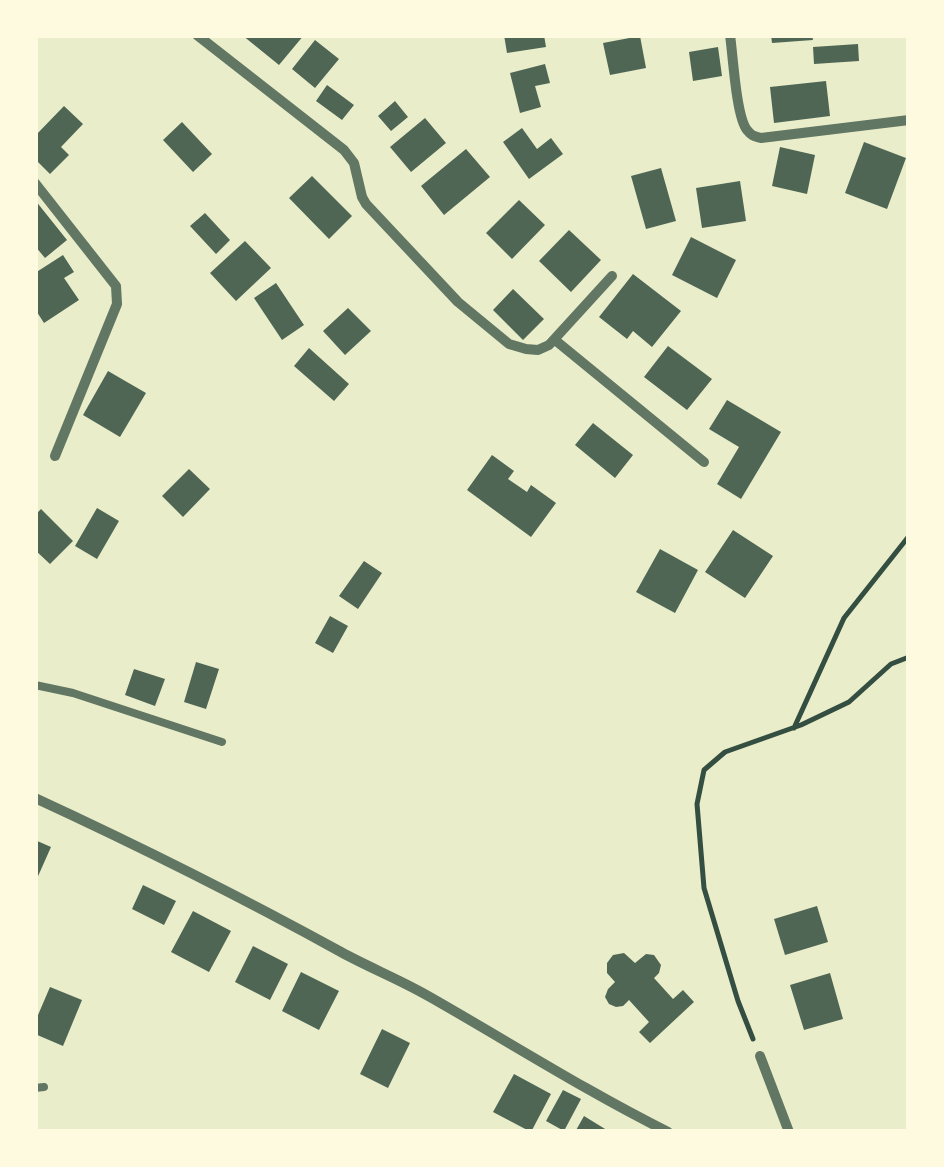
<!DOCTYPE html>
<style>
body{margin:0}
#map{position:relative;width:944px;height:1167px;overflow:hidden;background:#e9edc9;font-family:"Exo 2",sans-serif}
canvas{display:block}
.frame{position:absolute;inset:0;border:38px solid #fefae0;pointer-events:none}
</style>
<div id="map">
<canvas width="944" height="1167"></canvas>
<div class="frame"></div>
</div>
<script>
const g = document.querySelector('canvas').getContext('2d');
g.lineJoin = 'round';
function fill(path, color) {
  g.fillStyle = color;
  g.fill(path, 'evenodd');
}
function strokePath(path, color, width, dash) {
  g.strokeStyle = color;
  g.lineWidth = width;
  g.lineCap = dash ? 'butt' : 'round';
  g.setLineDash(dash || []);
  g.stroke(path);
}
fill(new Path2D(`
 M242 35H304L279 65Z
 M504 35H544L546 47 507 53Z
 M771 35H812L813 40 772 43Z
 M640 36 646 68 610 75 603 43Z
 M315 40 339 59 315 88 292 69Z
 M858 44 859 61 814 64 813 47Z
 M718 47 722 76 693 81 689 52Z
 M545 64 550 83 535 86 541 107 520 113 510 73Z
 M826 81 830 116 774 123 770 87Z
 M327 85 354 105 342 120 316 101Z
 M395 101 408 117 391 131 378 116Z
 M64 106 83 124 61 147 69 155 50 174 35 159V136Z
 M425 118 446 143 411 172 390 147Z
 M182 122 212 154 193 172 163 140Z
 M522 128 537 149 551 138 563 154 529 179 503 142Z
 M864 142 906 158 887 209 845 193Z
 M780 147 815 155 807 194 772 186Z
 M466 149 490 177 444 215 421 186Z
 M661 168 676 221 646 229 631 176Z
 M312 176 352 216 329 239 289 198Z
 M740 181 746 221 702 228 696 188Z
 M35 200 67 240 45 258 35 246Z
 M519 200 545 225 512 259 486 233Z
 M205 213 230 240 216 254 190 226Z
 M569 230 601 260 571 292 539 261Z
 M691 237 736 260 717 298 672 275Z
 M245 241 271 268 236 301 210 273Z
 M63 255 74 272 64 278 79 300 44 323 35 309V273Z
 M633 274 681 311 652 347 633 331 627 339 599 317Z
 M276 283 304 325 282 340 254 298Z
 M513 289 544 319 523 340 493 310Z
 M348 308 371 331 345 355 323 331Z
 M668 346 712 379 687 410 644 377Z
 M309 348 349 384 334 401 294 366Z
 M108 371 146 393 120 437 83 415Z
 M727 400 781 432 741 499 717 484 739 447 709 429Z
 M593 423 633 455 615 478 575 445Z
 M492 455 514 471 508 479 527 492 531 485 556 503 531 537 467 490Z
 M189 469 210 489 183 517 162 496Z
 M97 508 119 521 97 559 75 546Z
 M41 509 73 541 50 564 35 550V515Z
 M733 530 773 556 745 598 705 572Z
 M660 549 698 570 675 613 636 592Z
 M364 561 382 573 358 609 339 596Z
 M330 616 348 626 333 653 315 643Z
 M196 662 219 669 206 709 184 702Z
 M134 669 165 679 155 706 125 695Z
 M35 840 51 847 35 883Z
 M143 885 176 901 164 925 132 909Z
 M817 906 828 942 785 955 774 919Z
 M193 911 231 931 209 972 171 952Z
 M253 946 288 964 270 1000 235 982Z
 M624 953 635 963 646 954 654 955 661 965 659 973 654 978 673 999 683 990 694 1002 650 1043 639 1032 649 1022 629 1000 623 1006 616 1007 609 1004 605 997 608 989 615 982 607 973V963L613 955Z
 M301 972 339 991 319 1030 282 1011Z
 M830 973 843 1019 804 1030 790 985Z
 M50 987 82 1000 63 1046 35 1034V1022Z
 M382 1029 410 1043 388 1088 360 1074Z
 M514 1074 551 1094 531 1132 493 1112Z
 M563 1090 581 1099 564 1131 546 1121Z
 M584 1116 610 1132H575Z`), '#4f6655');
strokePath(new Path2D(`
 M794 728 844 618 909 536
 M753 1039 738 1001 704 888 697 804 704 770 725 752 801 725 849 702 891 664 909 657`), '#344e41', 5);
strokePath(new Path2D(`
 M35 685 73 693 222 742
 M35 1088 44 1087`), '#617663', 8);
strokePath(new Path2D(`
 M197 35 344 150 354 163 362 197 366 204 458 302 509 344 526 349 538 350 549 345 612 276
 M730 35C733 55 736 116 747 130 753 137 754 136 761 138L909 120
 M35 183 116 286 117 304 55 456
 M555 340 704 462
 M35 798C139 846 241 897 341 952 370 968 401 980 430 997 509 1042 586 1091 668 1132
 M760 1056 789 1132`), '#617663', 10);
</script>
